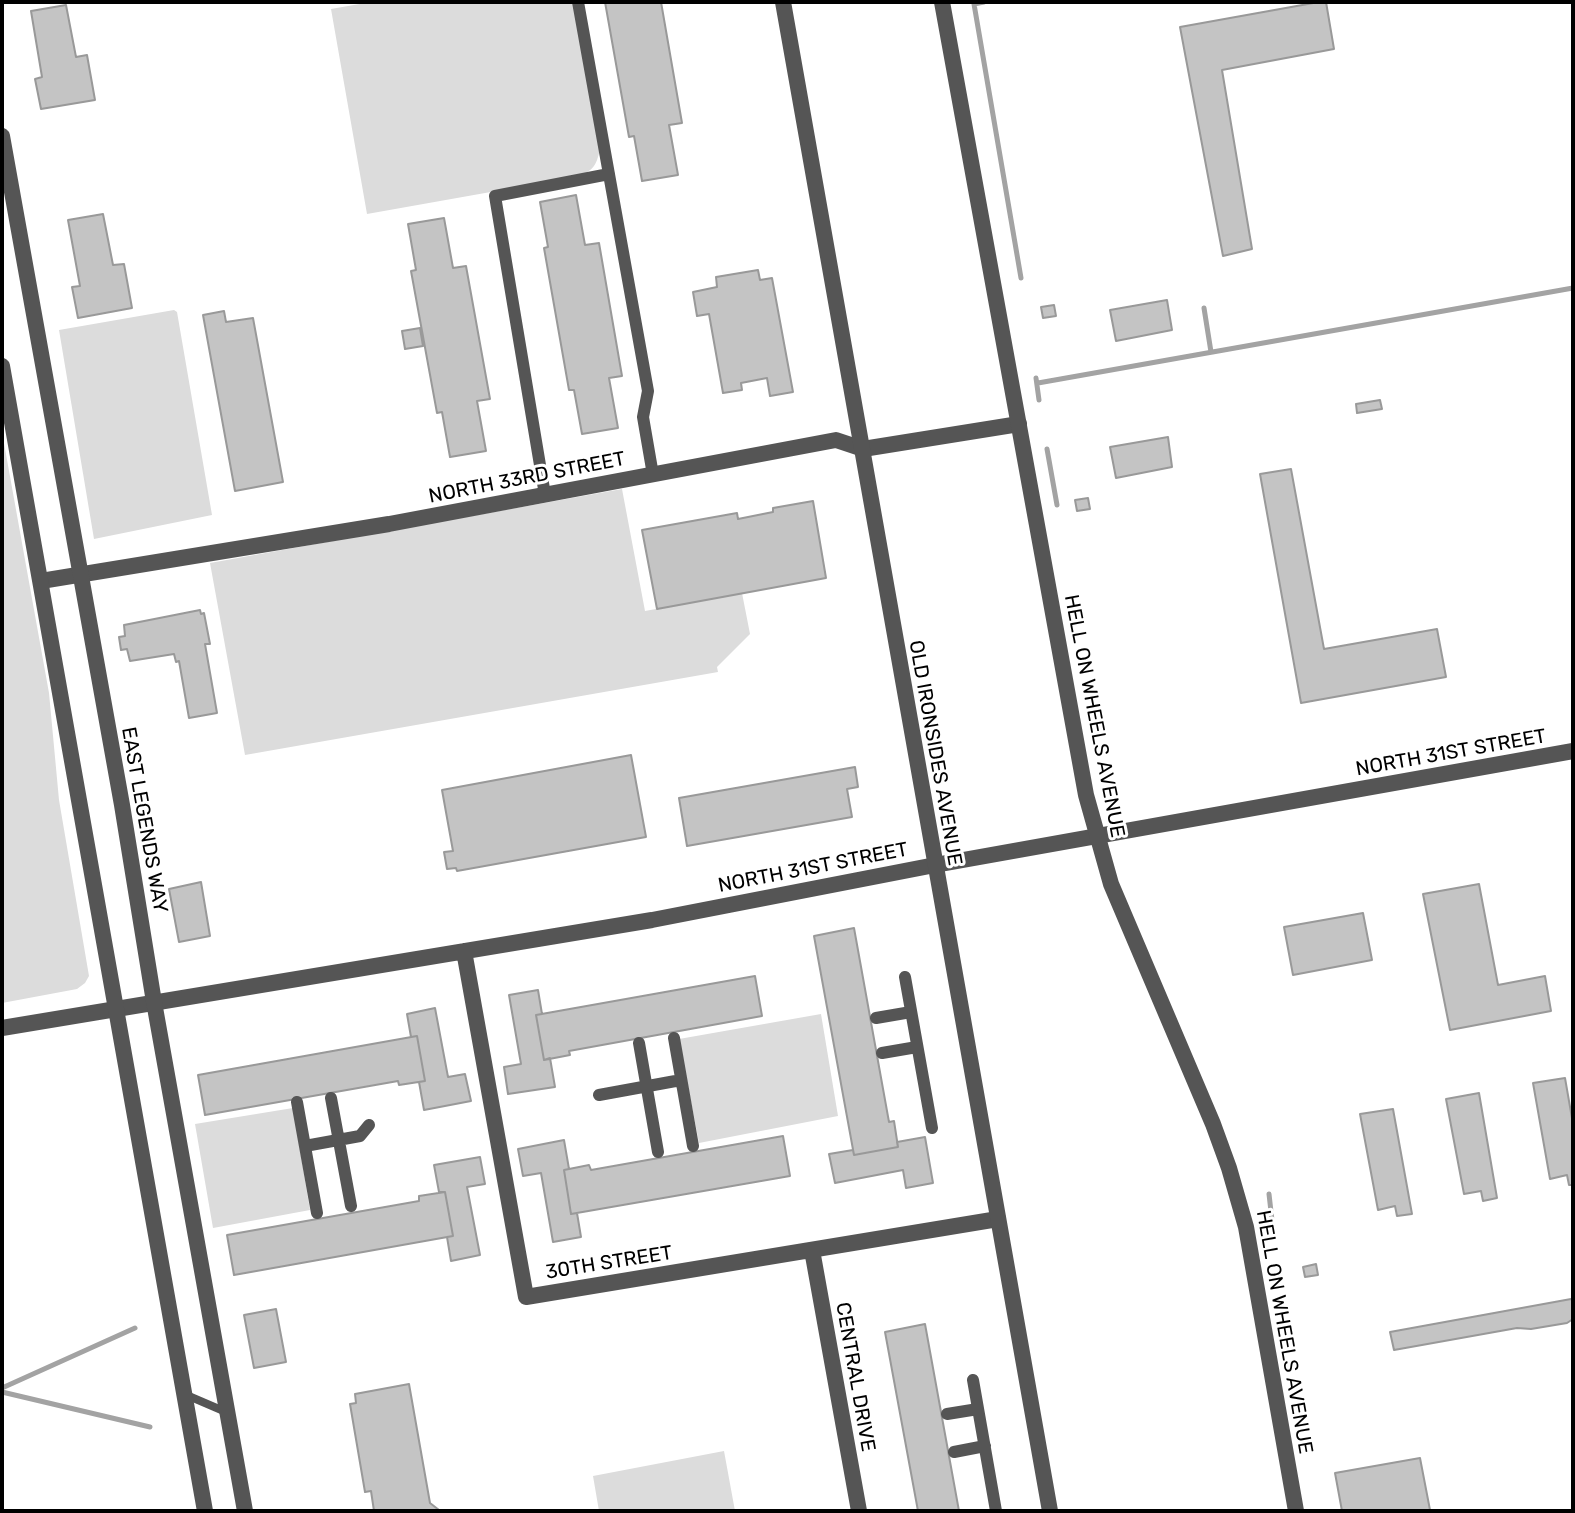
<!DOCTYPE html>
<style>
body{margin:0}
#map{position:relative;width:1575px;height:1513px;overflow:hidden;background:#fff;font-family:Rubik,sans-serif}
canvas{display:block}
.frame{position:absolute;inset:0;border:4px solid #000;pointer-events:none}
</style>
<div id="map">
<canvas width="1575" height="1513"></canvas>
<div class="frame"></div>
</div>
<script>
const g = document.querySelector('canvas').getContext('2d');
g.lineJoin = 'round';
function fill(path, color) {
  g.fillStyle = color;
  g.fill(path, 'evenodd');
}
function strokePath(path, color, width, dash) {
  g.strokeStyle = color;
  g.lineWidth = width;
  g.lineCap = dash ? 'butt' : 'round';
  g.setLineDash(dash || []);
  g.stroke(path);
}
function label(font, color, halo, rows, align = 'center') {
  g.font = font + ' Rubik,sans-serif';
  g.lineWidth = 6;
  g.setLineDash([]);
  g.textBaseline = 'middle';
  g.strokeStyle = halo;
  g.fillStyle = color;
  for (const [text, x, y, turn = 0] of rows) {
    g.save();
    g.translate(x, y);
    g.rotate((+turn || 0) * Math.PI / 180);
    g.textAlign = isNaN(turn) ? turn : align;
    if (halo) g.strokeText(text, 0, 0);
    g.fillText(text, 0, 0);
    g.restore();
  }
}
fill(new Path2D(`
 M371 2H574L600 149C596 167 593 171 575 177L367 214 331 9Z
 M174 310 177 312 212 515 94 539 59 330Z
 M2 432 49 693 59 800 89 976 85 983 77 989 2 1003Z
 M622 489 645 611 742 593 750 634 717 667 718 672 245 755 210 563Z
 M821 1014 838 1116 699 1143 679 1039Z
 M293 1108 310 1210 213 1228 195 1124Z
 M724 1451 735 1511H599L593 1476Z`), '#dcdcdc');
strokePath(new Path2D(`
 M984 2 974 4 1021 278
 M1204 308 1211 352
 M1036 378 1039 400
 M1038 383 1573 288
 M1047 449 1057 505
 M1269 1194 1274 1238
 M2 1388 135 1328
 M2 1392 150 1427`), '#a3a3a3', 5);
const building = new Path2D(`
 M605 2H661L682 123 669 125 678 175 642 181 634 136 629 137Z
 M1319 2H1326L1334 49 1222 70 1252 249 1223 256 1180 27Z
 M66 5 76 57 87 55 95 100 41 109 35 79 42 77 31 11Z
 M576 195 585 245 599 243 622 376 609 378 618 428 582 434 574 390H569L544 248 548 247 540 202Z
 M103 214 113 265 124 264 132 308 78 318 72 287 80 286 68 220Z
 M444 218 453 268 466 266 490 399 477 401 486 451 450 457 442 412 437 413 411 271 416 270 408 224Z
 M758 270 760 280 772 278 793 392 770 396 767 378 741 383 742 390 723 393 709 314 697 316 693 292 717 287 716 277Z
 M1167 300 1172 330 1116 341 1110 310Z
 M1054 305 1056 316 1043 318 1041 307Z
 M224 311 226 322 253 318 283 482 235 491 203 315Z
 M420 328 423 346 405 349 402 331Z
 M1380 400 1382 409 1357 413 1356 404Z
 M1168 437 1172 467 1116 478 1110 447Z
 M1291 469 1324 649 1437 629 1446 677 1301 703 1260 474Z
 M1088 498 1090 509 1077 511 1075 500Z
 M813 501 826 578 657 609 642 530 737 513 738 519 773 512V508Z
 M200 610 201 614 204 613 210 644H205L217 713 189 718 179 661 176 662 174 654 130 661 127 649 121 650 119 637 125 636 124 625Z
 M631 755 646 837 457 871 456 868 447 869 444 852 453 851 442 790Z
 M855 767 858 787 847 789 852 817 687 846 679 798Z
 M201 882 210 936 179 942 169 889Z
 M1479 884 1498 985 1545 976 1551 1011 1450 1030 1423 894Z
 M1363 913 1372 960 1293 975 1284 927Z
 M854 928 889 1122 894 1121 898 1147 854 1155 814 936Z
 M755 976 762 1016 569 1051 570 1055 544 1060 536 1015Z
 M538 990 542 1014 536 1015 544 1060 550 1058 555 1087 508 1094 504 1067 521 1064 509 995Z
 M435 1008 448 1077 465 1074 471 1101 424 1110 419 1082 425 1081 417 1036 411 1037 407 1014Z
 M417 1036 425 1081 399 1085 398 1081 205 1115 198 1075Z
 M1565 1078 1573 1124V1185H1569L1567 1175 1550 1179 1533 1083Z
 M1479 1093 1497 1198 1483 1201 1481 1191 1464 1194 1446 1099Z
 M1393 1109 1412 1214 1397 1216 1395 1206 1378 1210 1360 1114Z
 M783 1136 790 1176 571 1214 564 1170 589 1165 591 1170Z
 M925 1137 933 1183 906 1188 903 1170 835 1183 829 1154 853 1150 854 1155 898 1147 897 1142Z
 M564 1140 569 1169 564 1170 571 1214 577 1213 581 1237 553 1242 541 1173 523 1176 518 1149Z
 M480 1157 485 1184 467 1187 480 1255 451 1261 447 1237 453 1236 445 1192H439L434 1165Z
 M445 1192 453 1236 234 1275 227 1235 419 1201V1196Z
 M1316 1264 1318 1275 1305 1277 1303 1267Z
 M1571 1299 1573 1300V1319L1567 1323 1531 1329 1517 1328 1394 1350 1390 1332Z
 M276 1309 286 1362 254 1368 244 1315Z
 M925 1324 959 1511H918L885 1332Z
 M409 1384 430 1503 439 1510 374 1511 371 1491 365 1492 350 1404 356 1403 355 1394Z
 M1420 1458 1430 1510 1342 1511 1335 1473Z`);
fill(building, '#c4c4c4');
strokePath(building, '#999', 2);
strokePath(new Path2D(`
 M184 1394 226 1412`), '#555', 8);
strokePath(new Path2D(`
 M578 2 648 391 643 417 653 475
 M545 495 495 196 609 174
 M905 977 932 1128
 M876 1018 911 1012
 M674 1038 693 1146
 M639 1043 658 1152
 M882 1053 917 1047
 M599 1095 681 1080
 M331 1098 351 1206
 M297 1102 317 1213
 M305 1146 360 1136 369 1125
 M973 1380 996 1511
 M947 1414 978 1409
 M954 1452 985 1446`), '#555', 12);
strokePath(new Path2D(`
 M41 581 389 524 836 440 863 449 1019 424
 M464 951 526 1297 998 1219
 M2 1028 652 920 935 865 1573 751
 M812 1250 859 1511`), '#555', 16);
strokePath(new Path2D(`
 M783 2 1050 1511
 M942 2 1086 795 1111 884 1213 1124 1229 1168 1246 1227 1296 1511
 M2 136 122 805 154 1002 245 1511
 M2 366 205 1511`), '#555', 16);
label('20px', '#000', '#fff', [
 ["NORTH 33RD STREET",527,478,-11],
 ["HELL ON WHEELS AVENUE",1094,716,79],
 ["OLD IRONSIDES AVENUE",935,753,80],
 ["NORTH 31ST STREET",1451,753,-10],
 ["EAST LEGENDS WAY",144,820,80],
 ["NORTH 31ST STREET",813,868,-11],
 ["30TH STREET",609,1263,-9],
 ["HELL ON WHEELS AVENUE",1284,1332,80],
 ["CENTRAL DRIVE",855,1377,80]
]);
</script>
